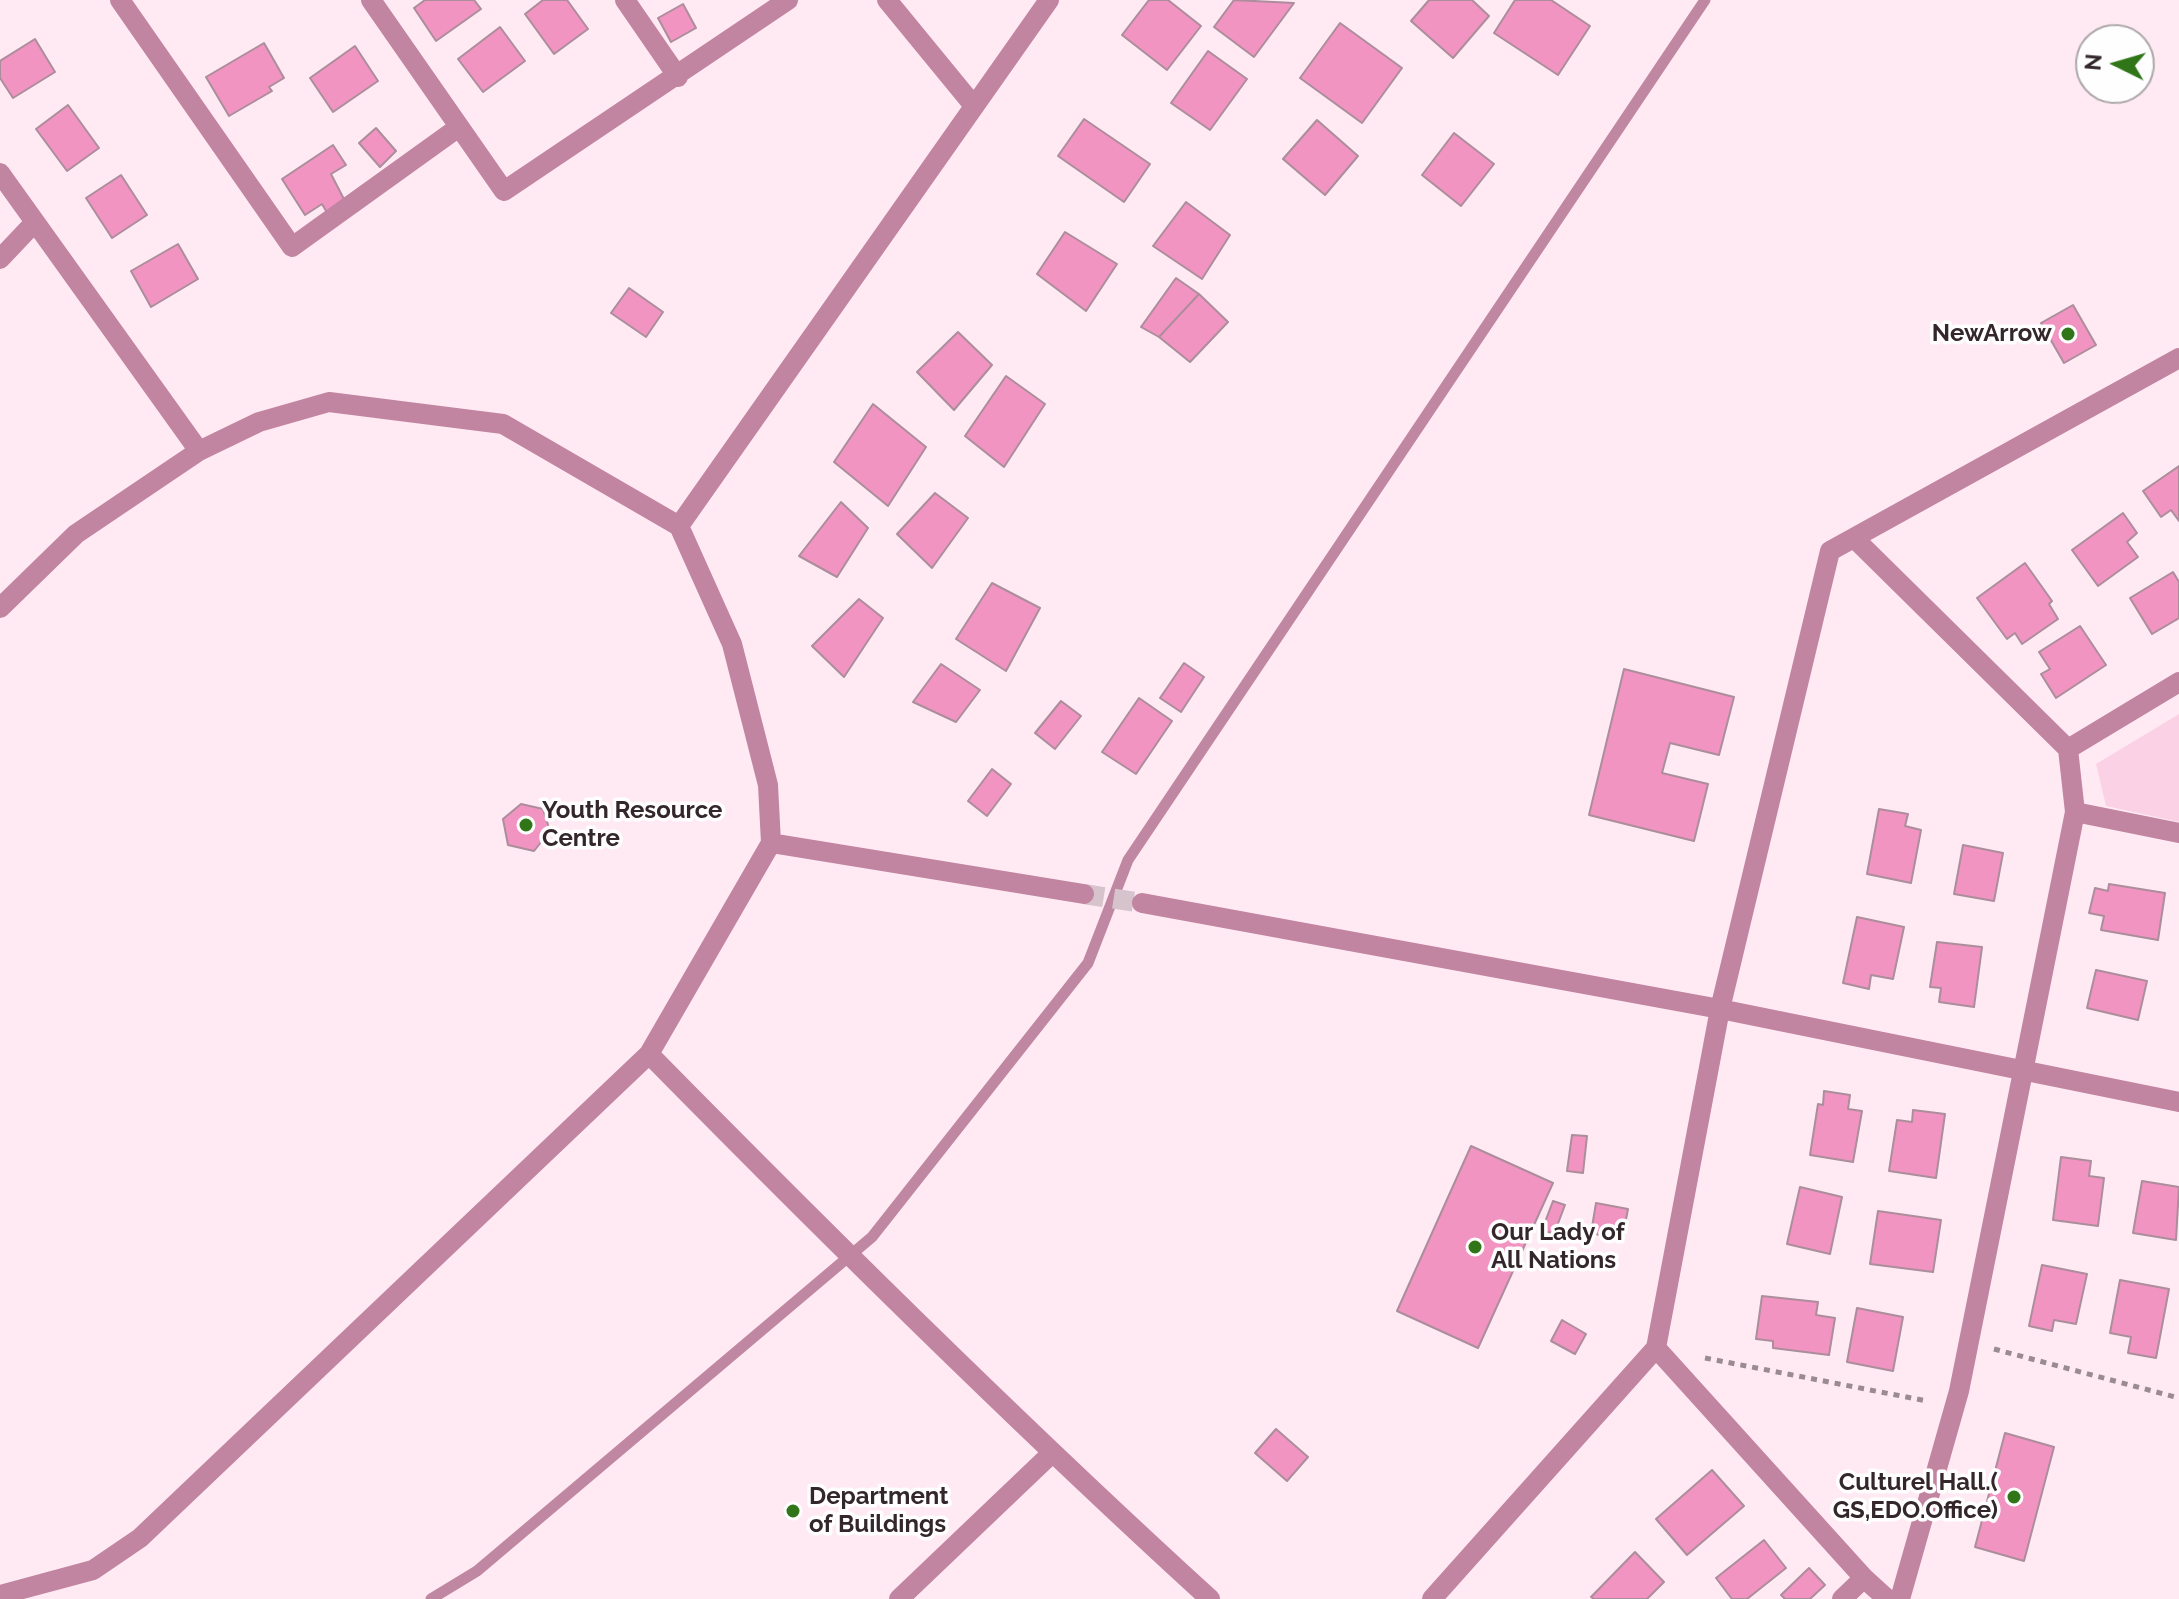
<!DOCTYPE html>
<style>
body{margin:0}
#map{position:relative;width:2179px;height:1599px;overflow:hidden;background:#ffeaf3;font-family:Raleway,sans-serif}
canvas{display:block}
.north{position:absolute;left:2075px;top:24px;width:80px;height:80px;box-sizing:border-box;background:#fefefe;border:2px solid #ada8aa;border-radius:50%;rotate:275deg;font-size:22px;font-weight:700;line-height:32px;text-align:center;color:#33272c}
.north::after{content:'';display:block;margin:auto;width:28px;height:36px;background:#307619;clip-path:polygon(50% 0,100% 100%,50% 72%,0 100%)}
</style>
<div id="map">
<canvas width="2179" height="1599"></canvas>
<div class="north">N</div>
</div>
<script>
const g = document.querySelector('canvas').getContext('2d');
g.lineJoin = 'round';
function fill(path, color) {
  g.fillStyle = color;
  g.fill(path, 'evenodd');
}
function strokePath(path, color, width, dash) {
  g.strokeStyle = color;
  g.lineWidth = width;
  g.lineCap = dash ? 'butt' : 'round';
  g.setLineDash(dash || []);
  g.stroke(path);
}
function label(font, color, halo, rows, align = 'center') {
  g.font = font + ' Raleway,sans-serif';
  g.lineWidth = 7;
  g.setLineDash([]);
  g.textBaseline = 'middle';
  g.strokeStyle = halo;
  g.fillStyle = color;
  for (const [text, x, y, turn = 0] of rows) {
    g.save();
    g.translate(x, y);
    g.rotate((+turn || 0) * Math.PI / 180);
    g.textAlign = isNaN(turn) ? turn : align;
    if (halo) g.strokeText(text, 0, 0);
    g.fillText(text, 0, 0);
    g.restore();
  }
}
fill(new Path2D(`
 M2179 714V822L2106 806 2096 764Z`), '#fbd2e5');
strokePath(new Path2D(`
 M431 1599 477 1571 872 1237 1088 963 1128 860 1705 0`), '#c087a2', 11);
const building = new Path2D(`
 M425 0H474L481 9 436 41 414 8Z
 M543 0H567L588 29 554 54 525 14Z
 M1149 0H1168L1201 26 1167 70 1122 35Z
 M1234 0 1294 3 1254 57 1214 27Z
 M1429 0H1472L1489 16 1453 58 1411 21Z
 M1515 0H1551L1590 26 1558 75 1494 33Z
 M683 4 696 28 671 42 658 18Z
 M1340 23 1402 68 1362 123 1300 78Z
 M500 27 525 61 483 92 458 59Z
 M35 39 55 72 13 98 0 78V61Z
 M264 43 284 78 269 87 272 91 229 116 206 77Z
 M355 46 378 81 333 112 310 78Z
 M1208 51 1247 79 1210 130 1171 103Z
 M68 105 99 148 67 171 36 129Z
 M1084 119 1150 164 1124 202 1058 156Z
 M1317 120 1358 156 1325 195 1283 159Z
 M376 128 396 151 380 167 359 143Z
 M1454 133 1494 164 1461 206 1422 175Z
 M333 145 346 165 331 174 347 205 329 216 322 204 305 215 282 179Z
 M121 175 147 215 112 238 86 198Z
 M1186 202 1230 235 1202 279 1153 246Z
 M1065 232 1117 264 1086 311 1037 274Z
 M178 244 198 279 151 307 131 271Z
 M1176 278 1199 294 1159 337 1141 327Z
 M629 288 663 312 646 337 611 313Z
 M1199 294 1228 322 1190 362 1159 337Z
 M2073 305 2096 345 2064 363 2041 323Z
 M958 332 992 365 954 410 917 372Z
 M1006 376 1045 404 1004 467 965 436Z
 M873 404 926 447 888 506 834 462Z
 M2179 466V521L2171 510 2161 517 2143 491Z
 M935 493 968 518 932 568 897 534Z
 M841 502 868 528 837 577 799 556Z
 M2123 513 2137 533 2127 542 2138 557 2098 586 2072 550Z
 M2025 563 2052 601 2049 604 2058 619 2022 644 2015 633 2007 639 1977 598Z
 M2173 572 2179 582V618L2152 634 2130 598Z
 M992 583 1040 608 1006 671 956 639Z
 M859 599 883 618 844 677 812 646Z
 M2080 626 2106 665 2056 698 2041 674 2050 669 2039 652Z
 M1184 663 1204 677 1181 712 1160 698Z
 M941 664 980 690 956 722 913 702Z
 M1624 669 1734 697 1719 755 1670 743 1662 773 1708 784 1694 841 1589 815Z
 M1139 698 1172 721 1136 774 1102 752Z
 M1061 701 1081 716 1055 749 1035 733Z
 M992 769 1011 784 987 816 968 801Z
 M521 804 543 809 550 831 534 851 508 845 503 819Z
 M1879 809 1908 814 1905 826 1921 830 1911 883 1867 874Z
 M1963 845 2003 853 1994 901 1954 894Z
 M2109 884 2165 893 2158 940 2101 930 2104 916 2089 913 2095 888 2108 891Z
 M1857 917 1904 927 1893 979 1871 975 1869 989 1843 983Z
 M1937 942 1982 947 1974 1007 1939 1002 1941 988 1930 987Z
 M2096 970 2147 981 2138 1020 2087 1008Z
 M1824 1091 1850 1095 1848 1109 1862 1111 1853 1162 1810 1155 1818 1104 1823 1105Z
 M1913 1110 1945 1114 1936 1178 1889 1171 1897 1120 1912 1122Z
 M1572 1135 1587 1136 1583 1173 1567 1171Z
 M1471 1146 1553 1183 1478 1348 1397 1311Z
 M2061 1157 2091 1161 2089 1176 2104 1178 2098 1226 2053 1220Z
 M2142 1181 2179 1187 2176 1240 2133 1233Z
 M1800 1187 1842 1197 1830 1254 1787 1244Z
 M1553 1201 1565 1205 1554 1234 1542 1230Z
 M1596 1203 1628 1209 1622 1240 1591 1233Z
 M1878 1211 1941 1220 1933 1272 1870 1264Z
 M2042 1265 2087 1274 2076 1324 2054 1320 2052 1331 2029 1326Z
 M2120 1280 2169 1289 2156 1358 2128 1353 2131 1337 2110 1333Z
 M1762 1296 1818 1302 1816 1315 1835 1318 1829 1355 1773 1348V1341L1756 1339Z
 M1857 1308 1903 1317 1893 1371 1847 1362Z
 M1562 1320 1586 1334 1575 1354 1551 1341Z
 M1276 1429 1308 1457 1287 1481 1255 1453Z
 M2005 1433 2054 1447 2024 1561 1975 1547Z
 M1712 1470 1744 1506 1687 1555 1656 1519Z
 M1764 1540 1786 1568 1747 1599H1732L1716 1578Z
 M1635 1552 1664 1582 1647 1599H1594L1591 1597Z
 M1809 1568 1825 1585 1810 1599H1785L1781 1595Z`);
fill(building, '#f194c2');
strokePath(building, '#ac8d9b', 2);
strokePath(new Path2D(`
 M1084 894 1142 903`), '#d6c3cb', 20, [20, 10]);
strokePath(new Path2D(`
 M1994 1349 2179 1398
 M1705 1358 1927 1401`), '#9a8a91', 5, [6, 6]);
strokePath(new Path2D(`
 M120 0 292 247 459 127
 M371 0 504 191 788 0
 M625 0 678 77
 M887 0 974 106
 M0 173 199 451
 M0 259 35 222
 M679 526 1049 0
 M1855 539 2068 749
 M0 608 76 534 199 451 259 422 329 402 503 424 679 526 732 644 768 785 771 843 649 1054 140 1538 93 1570 0 1595
 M2075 812 2179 833
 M771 843 1084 894
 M1142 903 1720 1009 2179 1102
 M649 1054C832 1240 1017 1423 1210 1599
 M1656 1348 1864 1578 1887 1599
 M899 1599 1051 1454
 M1432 1599 1656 1348 1720 1009 1830 551 2179 358
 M1842 1599 1864 1578
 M1900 1599 1959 1391 2075 812 2068 749 2179 682`), '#c184a1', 20);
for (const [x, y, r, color] of [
 [2068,334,8,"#307619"],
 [526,825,8,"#307619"],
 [1475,1247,8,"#307619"],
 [2014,1497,8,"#307619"],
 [793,1511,8,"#307619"]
]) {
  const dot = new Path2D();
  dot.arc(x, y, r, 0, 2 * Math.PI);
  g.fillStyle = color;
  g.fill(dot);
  strokePath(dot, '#fefefe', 3);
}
label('bold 24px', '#33272c', '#fefefe', [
 ["NewArrow",2052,334,"right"],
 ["Youth Resource",542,811],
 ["Centre",542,839],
 ["Our Lady of",1491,1233],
 ["All Nations",1491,1261],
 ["Culturel Hall.(",1998,1483,"right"],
 ["GS,EDO.Office)",1998,1511,"right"],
 ["Department",809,1497],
 ["of Buildings",809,1525]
], 'left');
</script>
